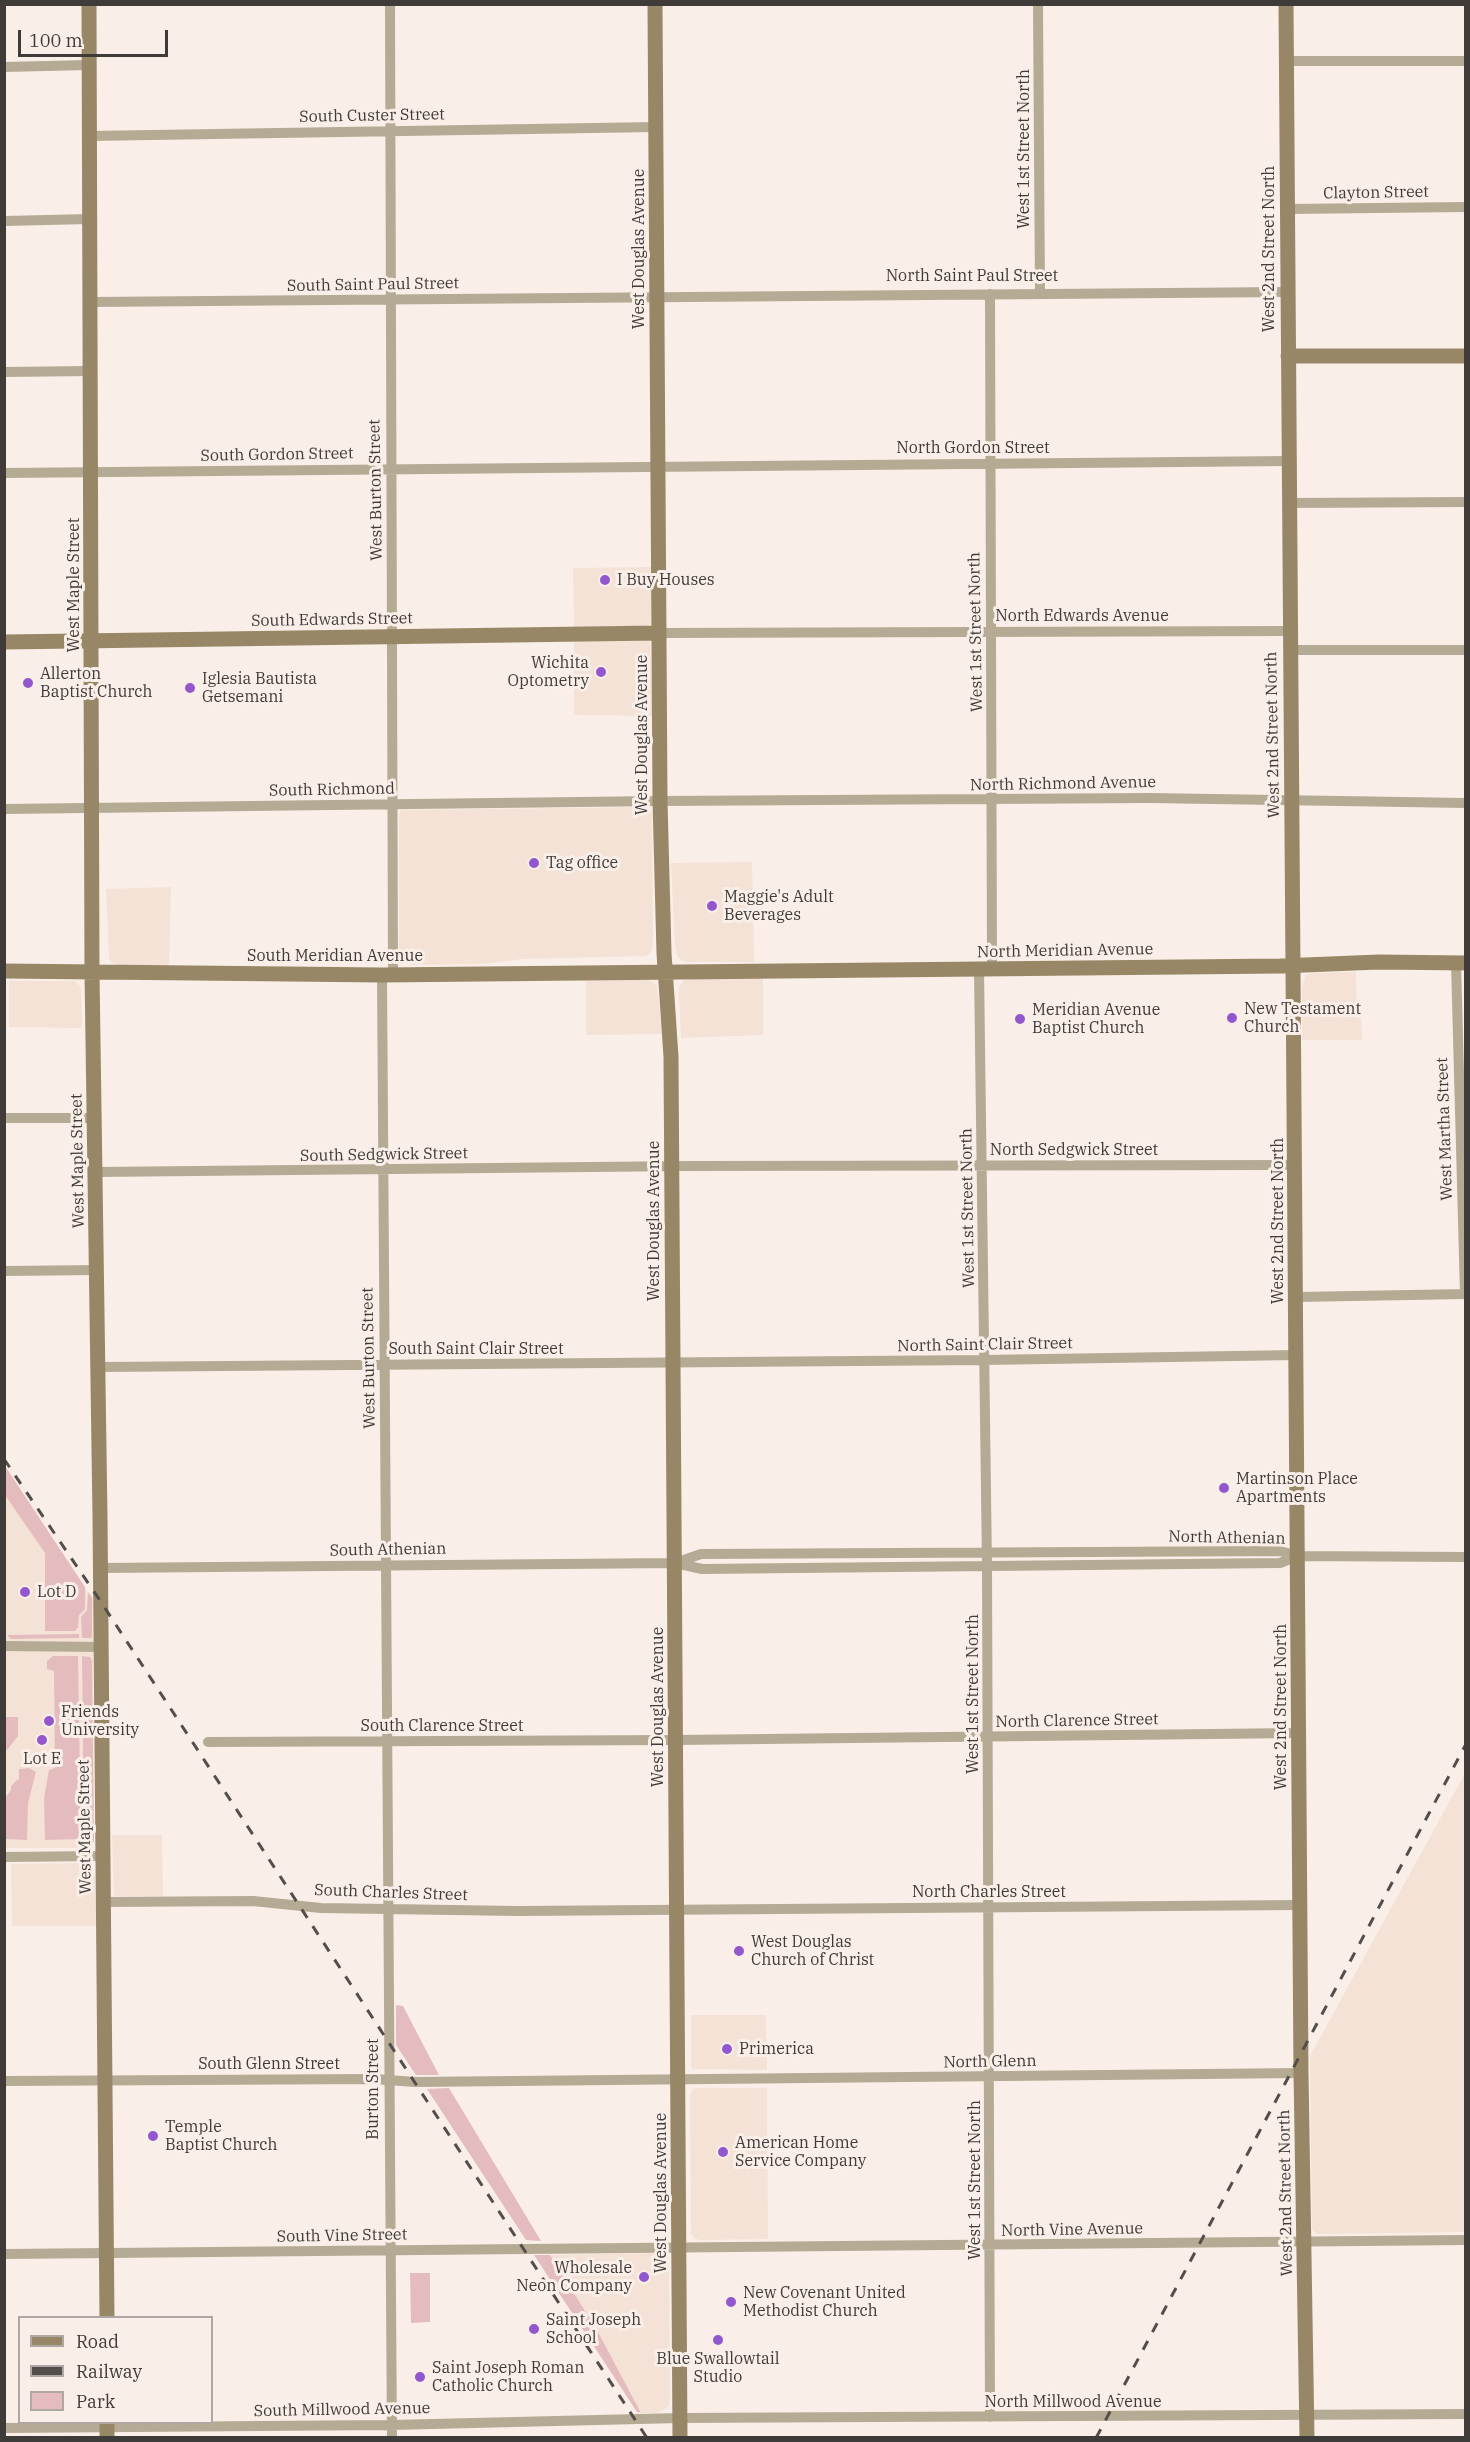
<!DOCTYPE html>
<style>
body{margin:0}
#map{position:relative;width:1470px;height:2442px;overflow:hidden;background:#faefe8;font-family:"IBM Plex Serif",serif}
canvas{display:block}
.frame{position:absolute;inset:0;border:6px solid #3f3b38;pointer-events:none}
.legend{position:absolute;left:18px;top:2316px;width:195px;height:108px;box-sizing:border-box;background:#faefe8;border:2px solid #afa7a2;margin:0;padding:8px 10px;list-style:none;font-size:18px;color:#3f3b38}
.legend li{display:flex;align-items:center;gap:12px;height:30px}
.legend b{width:30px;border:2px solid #afa7a2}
.scale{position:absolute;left:18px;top:30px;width:150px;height:27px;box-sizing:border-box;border:3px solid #3f3b38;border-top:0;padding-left:8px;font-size:18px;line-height:21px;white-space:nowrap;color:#3f3b38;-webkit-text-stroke:4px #faefe8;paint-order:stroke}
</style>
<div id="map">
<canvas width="1470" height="2442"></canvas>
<div class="frame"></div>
<ul class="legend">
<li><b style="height:8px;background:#988767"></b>Road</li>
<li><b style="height:8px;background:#534e4b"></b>Railway</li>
<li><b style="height:16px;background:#e4bcbe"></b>Park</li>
</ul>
<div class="scale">100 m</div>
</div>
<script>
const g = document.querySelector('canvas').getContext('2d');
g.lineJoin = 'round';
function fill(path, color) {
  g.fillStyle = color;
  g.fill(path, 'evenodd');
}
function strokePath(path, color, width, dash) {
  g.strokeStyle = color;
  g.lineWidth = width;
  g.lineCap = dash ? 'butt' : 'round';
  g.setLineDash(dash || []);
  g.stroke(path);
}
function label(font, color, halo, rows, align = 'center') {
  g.font = font + ' "IBM Plex Serif",serif';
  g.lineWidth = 6;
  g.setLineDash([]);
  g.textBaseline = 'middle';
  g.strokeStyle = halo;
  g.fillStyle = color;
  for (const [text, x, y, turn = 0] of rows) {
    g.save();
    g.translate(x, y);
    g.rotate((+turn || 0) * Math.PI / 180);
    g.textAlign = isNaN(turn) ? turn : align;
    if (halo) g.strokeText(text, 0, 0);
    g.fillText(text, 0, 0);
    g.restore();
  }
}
fill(new Path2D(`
 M651 567V622L649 627H574L573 568Z
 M574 640 650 641 653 716 574 715Z
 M647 807 652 813 653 945 651 952 646 956 522 959 484 964 411 965 403 959 399 949V814L401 810Z
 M752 862 754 962H685L678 958 675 947 671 863Z
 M171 887 169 964 166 966H118L112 963 109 958 106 889Z
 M1356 972 1357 1018H1361L1362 1040H1302V987L1306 975 1311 973Z
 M763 977V1035L681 1038 679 996V987L683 981 690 979Z
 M647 979 657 985 662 1034 586 1035V980Z
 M9 981H75L81 987 82 1028 9 1027Z
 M4 1466 93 1600 94 1841 89 1848H5Z
 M1465 1773V2232L1317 2234 1312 2230 1310 2056Z
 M112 1835H162L163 1896H114Z
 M85 1863 90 1866 95 1877 96 1926H12L11 1864Z
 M691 2015H766L767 2070 693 2069 691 2066Z
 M695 2088H767L768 2239 702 2240 695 2239 691 2234 690 2096 692 2090Z
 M663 2253 669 2258 670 2399 669 2406 657 2413H641L597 2330 550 2255Z`), '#f3e2d5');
fill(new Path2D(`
 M5 1466 85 1587V1609L79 1615 78 1627 75 1631H45V1553L5 1495Z
 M88 1592 92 1597V1636L91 1638H82L81 1617 87 1610Z
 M79 1634V1638L11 1639 7 1635Z
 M53 1656H78L81 1839 45 1840 44 1798 49 1770 55 1768 54 1671 47 1669V1661Z
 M82 1656 90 1657 92 1661 94 1841 92 1846 84 1848Z
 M4 1717H18V1736L7 1750 5 1748Z
 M19 1769 29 1768 36 1772 28 1803 27 1840 5 1839V1798L11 1790V1786L18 1779 19 1781Z
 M396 2005 403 2006 439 2075H416L396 2045Z
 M449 2088 541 2241 526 2240 427 2089Z
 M534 2255H550L597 2330 641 2413 637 2412Z
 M410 2273H430V2322L411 2323Z`), '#e4bcbe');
strokePath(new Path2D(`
 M390 4 393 975
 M1038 4 1040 294
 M1286 61H1466
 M4 67 89 65
 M89 136 656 127
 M1287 209 1466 207
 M4 221 90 219
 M990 294 992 970
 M90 302 1287 292
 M4 372 90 371
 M4 473 1288 461
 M1289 503 1466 502
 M659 633 1289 631
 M1289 650H1466
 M4 809 660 801 1150 798 1466 803
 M1456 963 1465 1294
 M979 970 987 1566 990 2417
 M382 975 392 2438
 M4 1118H95
 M96 1172 690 1166 1296 1165
 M4 1271 98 1270
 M1297 1297 1466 1294
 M99 1367 984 1360 1297 1355
 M675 1563 701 1554 1280 1551 1298 1556 1466 1557
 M101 1568 675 1563 702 1569 1280 1563 1298 1556
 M4 1646 102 1647
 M208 1742 676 1740 1299 1733
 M4 1857 104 1856
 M104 1902 253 1901 321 1908 518 1911 1300 1905
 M4 2081 375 2079 415 2082 1301 2073
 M4 2254 1466 2240
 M4 2428 391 2425 680 2418 1466 2414`), '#b5aa94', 10);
strokePath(new Path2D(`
 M89 4 92 973 100 1517 107 2318
 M655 4 660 801 664 953 671 1057 680 2438
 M1286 4 1301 2073 1307 2438
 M1288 356H1466
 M4 642 659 633
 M4 971 382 975 1280 966 1379 962 1466 963
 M107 2422V2438`), '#988767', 15);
strokePath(new Path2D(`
 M4 1459 101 1602 647 2438
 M1096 2438 1466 1744`), '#534e4b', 3, [10, 10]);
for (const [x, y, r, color] of [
 [605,580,6,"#9357cd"],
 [601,672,6,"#9357cd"],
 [28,683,6,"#9357cd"],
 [190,688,6,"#9357cd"],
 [534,863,6,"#9357cd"],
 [712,906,6,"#9357cd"],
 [1232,1018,6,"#9357cd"],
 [1020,1019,6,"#9357cd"],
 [1224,1488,6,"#9357cd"],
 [25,1592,6,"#9357cd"],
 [49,1721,6,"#9357cd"],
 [42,1740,6,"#9357cd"],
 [739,1951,6,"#9357cd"],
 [727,2049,6,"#9357cd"],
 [153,2136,6,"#9357cd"],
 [723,2152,6,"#9357cd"],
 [644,2277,6,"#9357cd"],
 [731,2302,6,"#9357cd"],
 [534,2329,6,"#9357cd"],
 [718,2340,6,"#9357cd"],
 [420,2377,6,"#9357cd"]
]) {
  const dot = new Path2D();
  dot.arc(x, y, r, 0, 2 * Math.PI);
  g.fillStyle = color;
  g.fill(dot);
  strokePath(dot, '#faefe8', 2);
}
label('16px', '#3f3b38', '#faefe8', [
 ["South Custer Street",372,116,-1],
 ["West 1st Street North",1024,149,-90],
 ["Clayton Street",1376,193,-1],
 ["West Douglas Avenue",639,249,-90],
 ["West 2nd Street North",1269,249,-90],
 ["North Saint Paul Street",972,276],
 ["South Saint Paul Street",373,285,-1],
 ["North Gordon Street",973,448],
 ["South Gordon Street",277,455,-1],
 ["West Burton Street",376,490,-91],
 ["West Maple Street",74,585,-90],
 ["North Edwards Avenue",1082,616],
 ["South Edwards Street",332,620,-1],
 ["West 1st Street North",976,632,-91],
 ["West Douglas Avenue",642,735,-90],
 ["West 2nd Street North",1273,735,-91],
 ["North Richmond Avenue",1063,784,-1],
 ["South Richmond",332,790,-1],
 ["North Meridian Avenue",1065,951,-1],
 ["South Meridian Avenue",335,956],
 ["West Martha Street",1445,1129,-92],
 ["North Sedgwick Street",1074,1150],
 ["South Sedgwick Street",384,1155,-1],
 ["West Maple Street",78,1161,-91],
 ["West 1st Street North",968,1208,-91],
 ["West Douglas Avenue",654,1221,-90],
 ["West 2nd Street North",1278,1221,-90],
 ["North Saint Clair Street",985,1345,-1],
 ["South Saint Clair Street",476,1349],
 ["West Burton Street",369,1358,-91],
 ["North Athenian",1227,1538,1],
 ["South Athenian",388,1550,-1],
 ["West 1st Street North",973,1694,-90],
 ["West Douglas Avenue",658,1707,-90],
 ["West 2nd Street North",1281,1707,-90],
 ["North Clarence Street",1077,1721,-1],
 ["South Clarence Street",442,1726],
 ["West Maple Street",85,1827,-91],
 ["North Charles Street",989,1892],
 ["South Charles Street",391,1893,2],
 ["North Glenn",990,2062,-1],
 ["South Glenn Street",269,2064],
 ["Burton Street",373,2089,-90],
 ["West 1st Street North",975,2180,-90],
 ["West Douglas Avenue",661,2193,-90],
 ["West 2nd Street North",1286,2193,-91],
 ["North Vine Avenue",1072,2230,-1],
 ["South Vine Street",342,2236,-1],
 ["North Millwood Avenue",1073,2402],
 ["South Millwood Avenue",342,2410,-1]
]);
label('16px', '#3f3b38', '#faefe8', [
 ["I Buy Houses",617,580],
 ["Wichita",589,663,"right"],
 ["Optometry",589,681,"right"],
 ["Allerton",40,674],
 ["Baptist Church",40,692],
 ["Iglesia Bautista",202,679],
 ["Getsemani",202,697],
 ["Tag office",546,863],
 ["Maggie's Adult",724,897],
 ["Beverages",724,915],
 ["New Testament",1244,1009],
 ["Church",1244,1027],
 ["Meridian Avenue",1032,1010],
 ["Baptist Church",1032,1028],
 ["Martinson Place",1236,1479],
 ["Apartments",1236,1497],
 ["Lot D",37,1592],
 ["Friends",61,1712],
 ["University",61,1730],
 ["Lot E",42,1759,"center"],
 ["West Douglas",751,1942],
 ["Church of Christ",751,1960],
 ["Primerica",739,2049],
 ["Temple",165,2127],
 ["Baptist Church",165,2145],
 ["American Home",735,2143],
 ["Service Company",735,2161],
 ["Wholesale",632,2268,"right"],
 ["Neon Company",632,2286,"right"],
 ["New Covenant United",743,2293],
 ["Methodist Church",743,2311],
 ["Saint Joseph",546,2320],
 ["School",546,2338],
 ["Blue Swallowtail",718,2359,"center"],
 ["Studio",718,2377,"center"],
 ["Saint Joseph Roman",432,2368],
 ["Catholic Church",432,2386]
], 'left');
</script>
